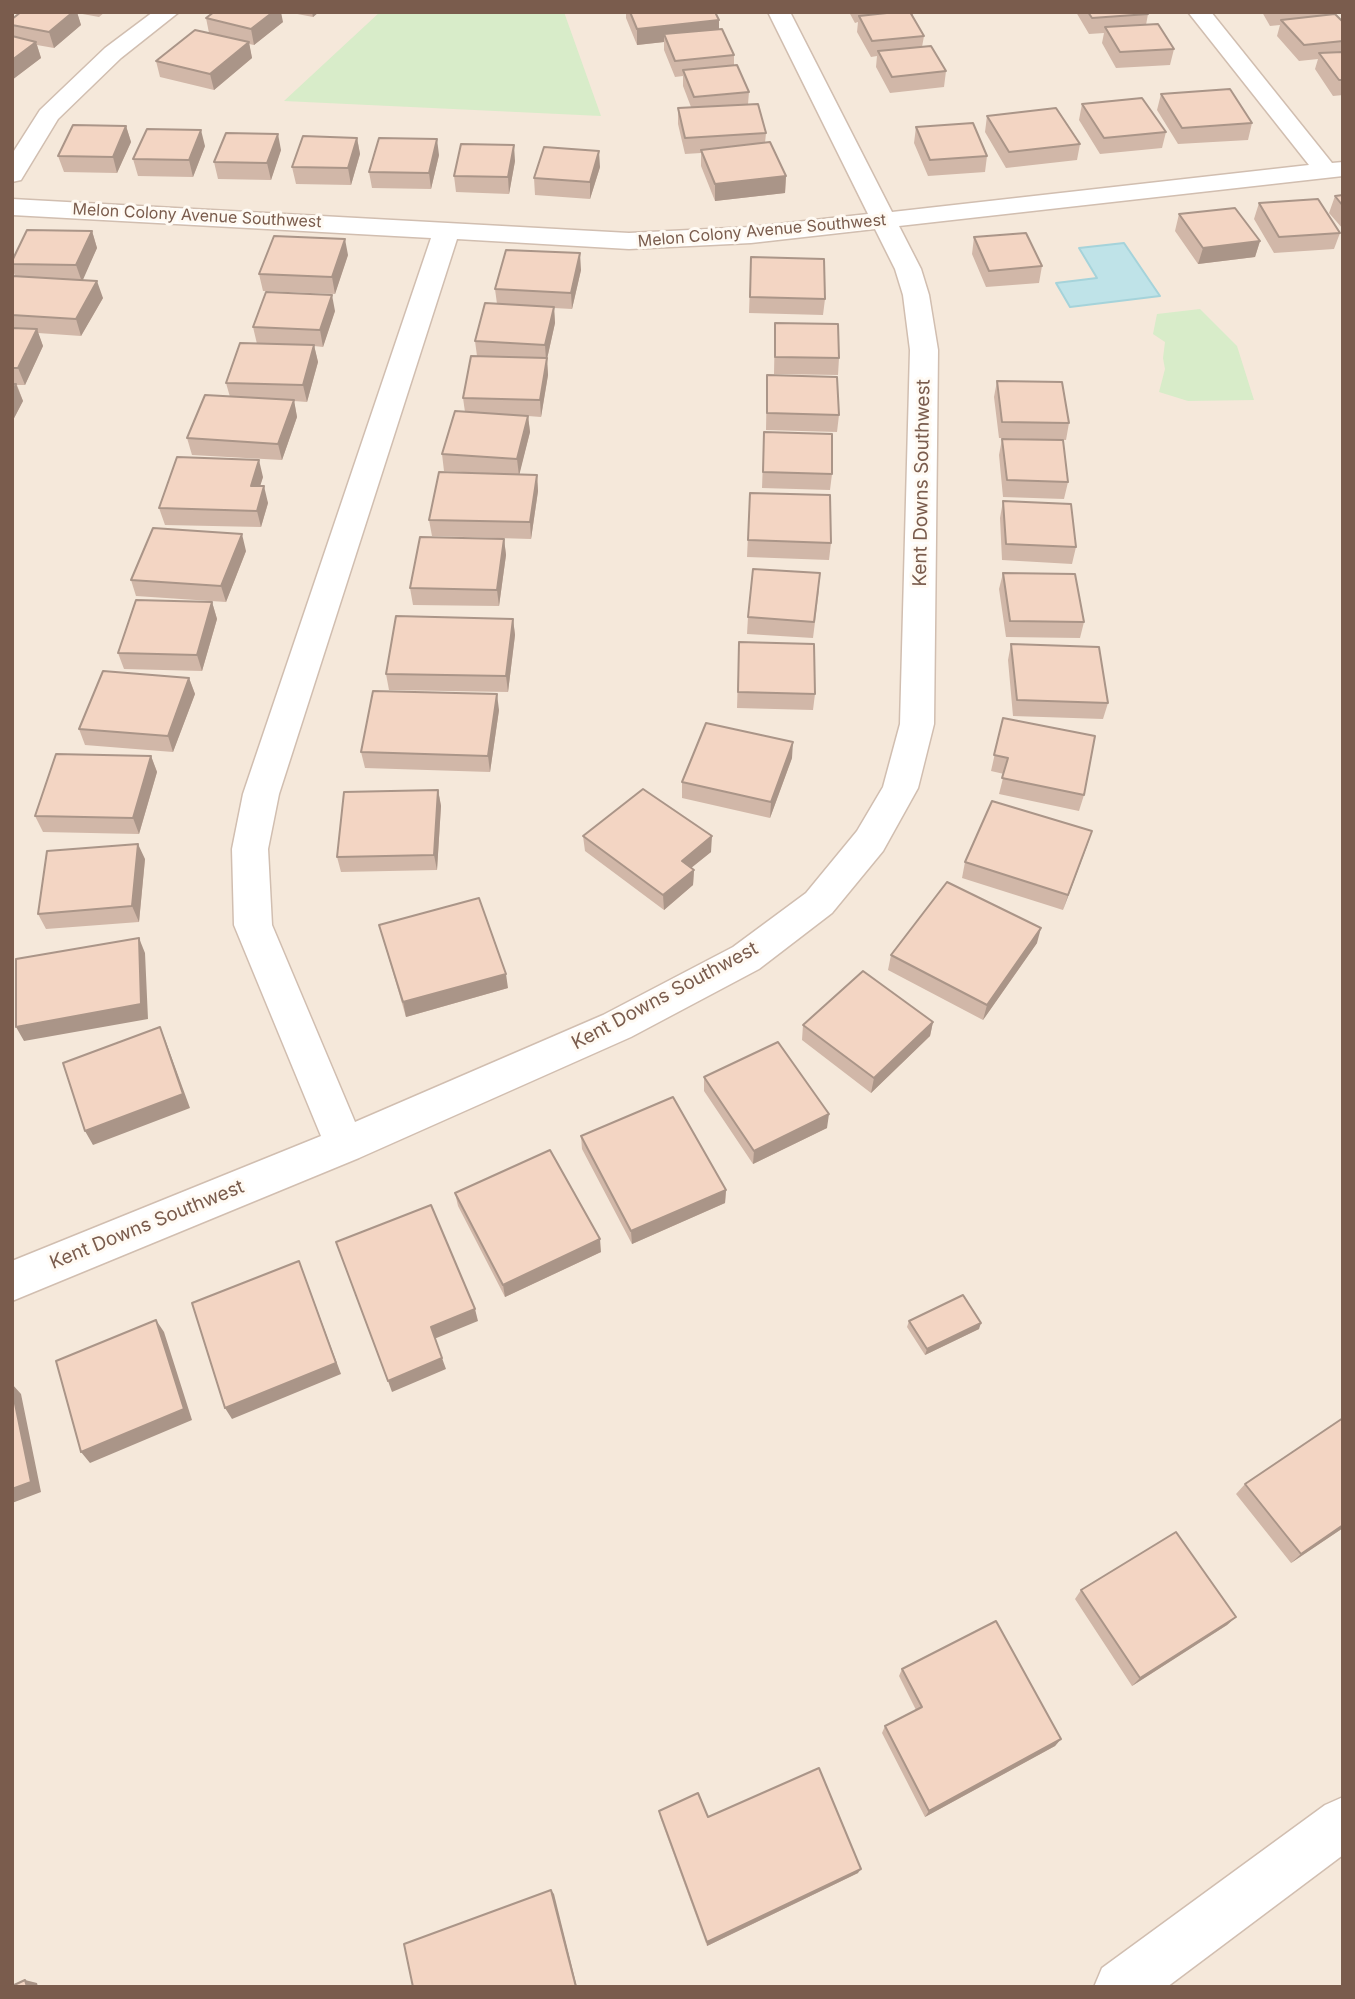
<!DOCTYPE html>
<style>
body{margin:0}
#map{position:relative;width:1355px;height:1999px;overflow:hidden;background:#fdf6ec;font-family:Inter,sans-serif}
canvas{display:block}
.frame{position:absolute;inset:0;border:14px solid #7a5c4d;pointer-events:none}
</style>
<div id="map">
<canvas width="1355" height="1999"></canvas>
<div class="frame"></div>
</div>
<script>
const g = document.querySelector('canvas').getContext('2d');
g.lineJoin = 'round';
function fill(path, color) {
  g.fillStyle = color;
  g.fill(path, 'evenodd');
}
function strokePath(path, color, width, dash) {
  g.strokeStyle = color;
  g.lineWidth = width;
  g.lineCap = dash ? 'butt' : 'round';
  g.setLineDash(dash || []);
  g.stroke(path);
}
function label(font, color, halo, rows, align = 'center') {
  g.font = font + ' Inter,sans-serif';
  g.lineWidth = 6;
  g.setLineDash([]);
  g.textBaseline = 'middle';
  g.strokeStyle = halo;
  g.fillStyle = color;
  for (const [text, x, y, turn = 0] of rows) {
    g.save();
    g.translate(x, y);
    g.rotate((+turn || 0) * Math.PI / 180);
    g.textAlign = isNaN(turn) ? turn : align;
    if (halo) g.strokeText(text, 0, 0);
    g.fillText(text, 0, 0);
    g.restore();
  }
}
fill(new Path2D(`
 M12 12H1343V1987H12Z`), '#f5e8da');
fill(new Path2D(`
 M380 12H564L601 116 284 101Z
 M1200 309 1237 346 1254 400 1188 401 1159 392 1165 369 1163 358 1165 342 1153 334 1157 314Z`), '#d8ecc9');
const water = new Path2D(`
 M1124 243 1160 296 1070 307 1056 283 1097 278 1079 248Z`);
fill(water, '#bfe3e8');
strokePath(water, '#a5d3da', 2);
const minor = new Path2D(`
 M153 12H179L121 58 58 119 21 180 12 182V154L40 110 105 48Z
 M768 12H790L892 212 1309 165 1188 12H1211L1332 163 1343 162V176L899 226 921 269 929 295 938 350 934 724 918 788 883 851 832 913 759 969 631 1037 359 1158 12 1301V1261L321 1136 234 925 232 849 243 794 431 238 12 215V199L629 233 751 227 868 214ZM875 229 895 269 903 295 910 350 900 724 883 787 857 831 806 893 733 947 603 1015 355 1122 272 925 268 849 279 794 457 239 629 249 751 243Z
 M1343 1797V1855L1167 1987H1094L1102 1968 1325 1805Z`);
strokePath(minor, '#d1beb0', 3);
fill(minor, '#fff');
fill(new Path2D(`
 M21 12H105L99 17 77 13 81 25 54 48 37 45 41 58 12 80V19Z
 M287 12H319L313 17Z
 M626 12H715L719 20V29L734 55V65L749 92 748 104 766 133 765 143 786 176 785 193 715 201 701 166V153L685 154 678 124V108L691 107 683 86V76L675 77 664 50V42L637 45 626 18Z
 M849 12H913V16L924 36 922 47 946 71 944 87 890 93 876 67 877 56 871 57 857 32 858 22 855 23Z
 M1076 12H1147L1148 14 1146 25 1174 49 1170 65 1116 68 1102 43 1104 33 1089 34Z
 M1262 12H1333L1332 15 1343 22V95L1333 96 1315 69 1318 59 1299 61 1277 36 1280 25 1270 26Z
 M206 18 283 22 254 45 249 44 252 58 214 90 160 77 156 61 209 33Z
 M1161 94 1252 123 1248 140 1178 144 1157 110Z
 M1082 104 1166 132 1162 148 1100 154 1079 120Z
 M987 116 1080 144 1077 160 1006 168 985 132Z
 M126 126 131 142 117 173 64 172 58 156Z
 M916 127 987 156 985 172 928 176 914 143Z
 M357 138 360 154 351 185 296 184 292 167Z
 M205 146 193 177 138 176 133 159Z
 M281 150 271 180 218 179 214 162Z
 M439 155 431 189 372 188 369 172Z
 M515 161 509 194 456 192 454 176Z
 M600 167 590 199 535 195 534 178Z
 M1343 195V229L1329 213 1335 196Z
 M1259 203 1340 233 1334 249 1274 253 1254 219Z
 M1179 214 1260 241 1255 257 1198 264 1175 231Z
 M92 231 97 248 82 280 103 298 81 336 38 333 43 346 25 385H17L23 401 12 422V276H15L12 268V261Z
 M974 237 1042 266 1039 283 986 287 972 254Z
 M348 255 335 294 263 291 259 274Z
 M751 257 825 299 823 315 749 313Z
 M581 270 572 309 554 308 555 323 547 359 548 375 541 417 528 416 530 432 519 474 537 475 538 491 531 539 432 536 429 520 482 473 444 471 442 454 465 412 463 398 477 356 475 341 497 304 495 289Z
 M335 311 323 347 314 346 318 362 307 402 294 401 297 417 282 460 192 455 187 438 230 397 226 383 257 344 253 327Z
 M775 323 839 358 838 375 774 374Z
 M767 375 839 415 837 432 766 430Z
 M997 381 1069 423 1066 440 999 438 994 397Z
 M764 432 832 474 830 490 762 488Z
 M1002 439 1068 482 1064 499 1003 497 999 455Z
 M263 477 260 486 268 503 261 527 165 525 159 508Z
 M750 493 831 543 829 560 747 557Z
 M1003 501 1076 547 1072 564 1002 560 1000 518Z
 M504 539 506 555 499 606 413 605 410 588Z
 M246 551 226 602 136 596 131 580Z
 M1003 573 1084 622 1080 638 1006 637 999 589Z
 M819 590 813 638 747 634 748 617Z
 M212 602 217 619 202 671 124 669 118 653Z
 M513 619 515 635 508 692 389 690 386 674Z
 M739 642 815 694 813 710 737 708Z
 M1011 644 1108 703 1103 719 1013 716 1008 660Z
 M189 678 195 694 173 752 85 745 79 729Z
 M499 710 490 772 365 768 361 752Z
 M1003 718 1084 795 1079 811 999 794 1004 774 991 771Z
 M151 756 157 772 139 834 43 832 35 816Z
 M792 758 770 818 682 798V782Z
 M438 790 441 806 437 870 341 872 337 857Z
 M1092 831 1063 910 962 878 965 862Z
 M583 836 711 852 691 868 694 870 693 885 664 910 585 851Z
 M145 859 139 922 46 929 38 914Z
 M379 925 508 988 406 1017Z
 M1037 943 983 1020 888 970 891 955Z
 M933 1022 930 1036 871 1093 802 1040 803 1025Z
 M704 1077 827 1128 753 1164 704 1091Z
 M581 1136 726 1190 725 1203 632 1244 582 1149Z
 M455 1193 601 1252 505 1297 458 1206Z
 M909 1321 979 1329 925 1355 907 1327Z
 M1245 1484 1343 1528 1291 1563 1236 1494Z
 M1081 1590 1236 1617 1227 1625 1132 1686 1075 1599Z
 M902 1669 1061 1739 1055 1746 925 1817 882 1733 885 1726 916 1710 899 1676Z
 M659 1811 708 1817 858 1873 707 1946 660 1817Z`), '#d1b7a8');
fill(new Path2D(`
 M73 12H77L81 25 54 48 49 32Z
 M273 12H281L283 22 254 45 251 29Z
 M312 12H319L313 17Z
 M719 20V36L664 34V42L637 45V29Z
 M36 42 41 58 12 80V60Z
 M249 42 252 58 214 90 210 74Z
 M126 126 131 142 117 173 113 157Z
 M201 130 205 146 193 177 189 160Z
 M278 134 281 150 271 180 267 163Z
 M357 138 360 154 351 185 348 168Z
 M437 139 439 155 431 189 429 173Z
 M514 145 515 161 509 194 508 177Z
 M599 151 600 167 590 199V182Z
 M786 176 785 193 715 201V184Z
 M92 231 97 248 82 282 76 265Z
 M345 239 348 255 335 294 332 277Z
 M1260 241 1255 257 1198 264 1203 248Z
 M580 253 581 270 572 309 571 293Z
 M97 281 103 298 81 336 76 319Z
 M332 295 335 311 323 347 320 330Z
 M554 307 555 323 547 359 548 375 541 417 540 400 546 360 545 345Z
 M37 329 43 346 25 385 18 368Z
 M314 345 318 362 307 402 303 385Z
 M16 384 23 401 12 422V392Z
 M294 400 297 417 282 460 278 444Z
 M528 416 530 432 519 476 517 459Z
 M259 460 263 477 255 502 251 486Z
 M537 475 538 491 531 539 530 522Z
 M264 486 268 503 261 527 257 511Z
 M242 534 246 551 226 602 221 586Z
 M504 539 506 555 499 606 497 590Z
 M212 602 217 619 202 671 197 655Z
 M513 619 515 635 508 692 506 676Z
 M189 678 195 694 173 752 168 736Z
 M497 694 499 710 490 772 488 756Z
 M793 742 792 758 770 818 771 802Z
 M151 756 157 772 139 834 133 818Z
 M438 790 441 806 437 870 434 855Z
 M1092 831 1087 846 1063 910 1068 895Z
 M712 836 711 852 681 876 682 861Z
 M138 844 145 859 139 922 132 906Z
 M694 870 693 885 664 910 663 895Z
 M1041 928 1037 943 983 1020 987 1005Z
 M139 938 145 953 148 1019 24 1041 16 1027Z
 M506 974 508 988 406 1017 403 1002Z
 M933 1022 930 1036 871 1093 874 1078Z
 M160 1027 166 1042 190 1108 93 1145 85 1131Z
 M829 1114 827 1128 753 1164 754 1151Z
 M726 1190 725 1203 632 1244 631 1231Z
 M600 1239 601 1252 505 1297 503 1285Z
 M299 1261 341 1374 232 1419 225 1408Z
 M475 1309 478 1321 434 1339 431 1327Z
 M156 1320 164 1332 192 1420 90 1463 81 1452Z
 M981 1323 979 1329 925 1355 927 1349Z
 M442 1358 446 1369 392 1392 388 1381Z
 M12 1384 21 1394 41 1492 12 1503Z
 M1343 1525V1528L1291 1563 1301 1554Z
 M1236 1617 1227 1625 1132 1686 1140 1678Z
 M1061 1739 1055 1746 925 1817 929 1811Z
 M861 1869 858 1873 707 1946V1942Z
 M551 1890 554 1894 577 1987H576Z
 M25 1980 37 1983 38 1987H27Z`), '#aa9588');
const building = new Path2D(`
 M21 12H73L49 32 12 25V19Z
 M214 12H273L251 29 206 18Z
 M630 12H715L719 20 637 29Z
 M896 12H910L924 36 872 41 859 16Z
 M1088 12H1147L1148 14 1092 18Z
 M1335 14 1343 22V41L1304 45 1281 20Z
 M1158 24 1174 49 1120 52 1105 27Z
 M722 29 734 55 675 61 664 34Z
 M195 30 249 42 210 74 156 61Z
 M12 36 36 42 12 60Z
 M931 46 946 71 892 77 878 51Z
 M1343 52V80H1339L1319 53Z
 M737 65 749 92 694 97 683 70Z
 M1230 89 1252 123 1182 128 1161 94Z
 M1142 98 1166 132 1104 138 1082 104Z
 M758 104 766 133 685 138 678 108Z
 M1056 108 1080 144 1009 152 987 116Z
 M973 123 987 156 930 160 916 127Z
 M73 125 126 126 113 157 58 156Z
 M147 129 201 130 189 160 133 159Z
 M226 133 278 134 267 163 214 162Z
 M303 136 357 138 348 168 292 167Z
 M379 138 437 139 429 173 369 172Z
 M770 142 786 176 715 184 701 150Z
 M461 144 514 145 508 177 454 176Z
 M544 147 599 151 590 182 534 178Z
 M1343 195V206L1335 196Z
 M1318 199 1340 233 1279 237 1259 203Z
 M1235 208 1260 241 1203 248 1179 214Z
 M27 230 92 231 76 265 12 264V261Z
 M1026 233 1042 266 989 271 974 237Z
 M274 236 345 239 332 277 259 274Z
 M506 250 580 253 571 293 495 289Z
 M751 257 824 259 825 299 750 297Z
 M12 276 97 281 76 319 12 315Z
 M266 292 332 295 320 330 253 327Z
 M485 303 554 307 545 345 475 341Z
 M775 323 838 324 839 358 775 357Z
 M12 328 37 329 18 368H12Z
 M240 343 314 345 303 385 226 383Z
 M471 356 547 358 540 400 463 398Z
 M767 375 837 377 839 415 767 413Z
 M997 381 1062 382 1069 423 1002 422Z
 M12 384H16L12 392Z
 M205 395 294 400 278 444 187 438Z
 M455 411 528 416 517 459 442 454Z
 M764 432 832 434V474L763 472Z
 M1002 439 1063 440 1068 482 1007 480Z
 M177 457 259 460 251 486H264L257 511 159 508Z
 M439 472 537 475 530 522 429 520Z
 M750 493 830 495 831 543 748 540Z
 M1003 501 1071 504 1076 547 1006 544Z
 M153 528 242 534 221 586 131 580Z
 M420 537 504 539 497 590 410 588Z
 M753 569 820 573 814 622 748 617Z
 M1003 573 1075 574 1084 622 1010 621Z
 M136 600 212 602 197 655 118 653Z
 M396 616 513 619 506 676 386 674Z
 M739 642 814 644 815 694 738 692Z
 M1011 644 1099 647 1108 703 1017 700Z
 M103 671 189 678 168 736 79 729Z
 M373 691 497 694 488 756 361 752Z
 M1003 718 1095 736 1084 795 1002 778 1008 758 994 755Z
 M706 723 793 742 771 802 682 782Z
 M56 754 151 756 133 818 35 816Z
 M643 789 712 836 682 861 694 870 663 895 583 836Z
 M438 790 434 855 337 857 344 792Z
 M992 801 1092 831 1068 895 965 862Z
 M138 844 132 906 38 914 47 851Z
 M947 882 1041 928 987 1005 891 955Z
 M479 898 506 974 403 1002 379 925Z
 M139 938 141 1004 16 1027V959Z
 M863 971 933 1022 874 1078 803 1025Z
 M160 1027 183 1094 85 1131 63 1063Z
 M778 1042 829 1114 754 1151 704 1077Z
 M673 1097 726 1190 631 1231 581 1136Z
 M550 1150 600 1239 503 1285 455 1193Z
 M431 1205 475 1309 431 1327 442 1358 388 1381 336 1242Z
 M299 1261 336 1363 225 1408 192 1303Z
 M963 1295 981 1323 927 1349 909 1321Z
 M156 1320 184 1409 81 1452 56 1361Z
 M12 1389 31 1482 12 1489Z
 M1343 1418V1525L1301 1554 1245 1484Z
 M1176 1532 1236 1617 1140 1678 1081 1590Z
 M996 1621 1061 1739 929 1811 885 1726 922 1707 902 1669Z
 M819 1768 861 1869 707 1942 659 1811 698 1793 708 1817Z
 M551 1890 576 1987H413L404 1944Z
 M25 1980 27 1987H12V1986Z`);
fill(building, '#f3d5c3');
strokePath(building, '#aa9588', 2);
label('16px', '#7a5c4d', '#fffaf3', [
 ["Melon Colony Avenue Southwest",197,216,3],
 ["Melon Colony Avenue Southwest",762,231,-5]
]);
label('19px', '#7a5c4d', '#fffaf3', [
 ["Kent Downs Southwest",922,483,-89],
 ["Kent Downs Southwest",665,996,-28],
 ["Kent Downs Southwest",147,1225,-22]
]);
</script>
